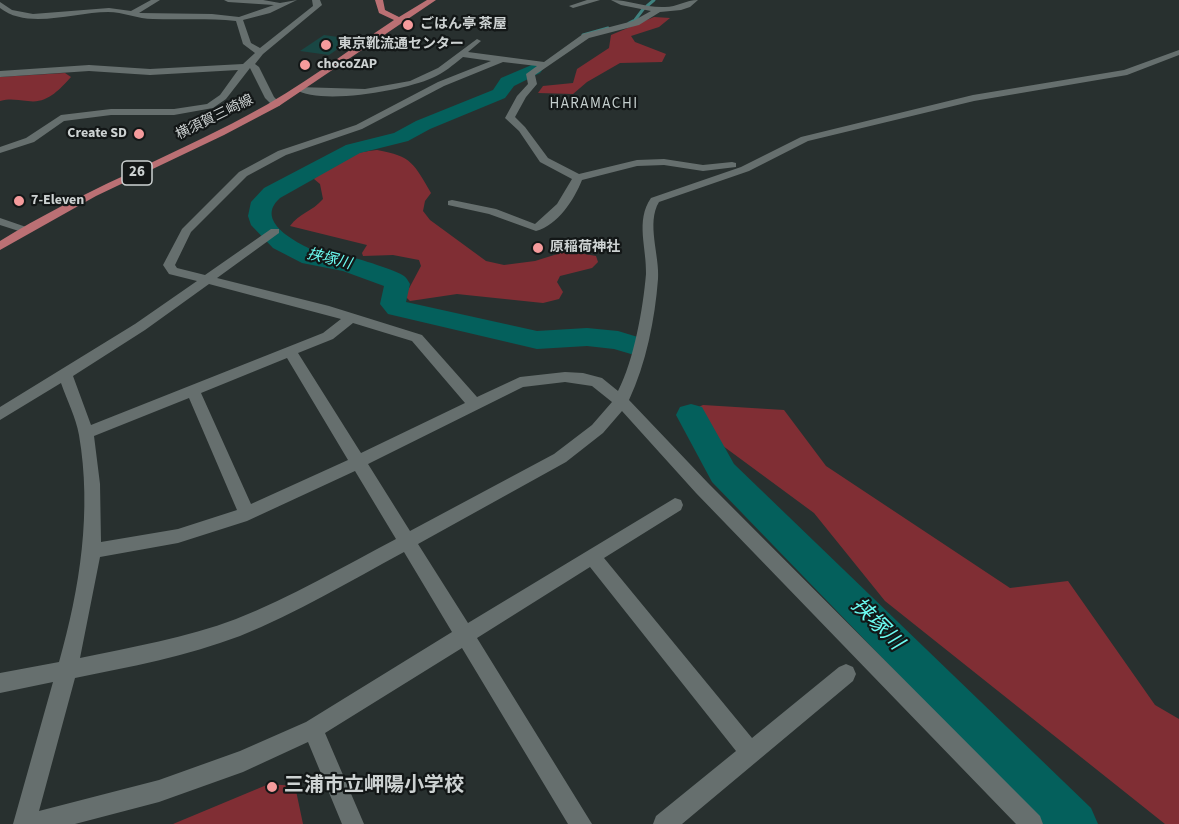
<!DOCTYPE html>
<meta charset="utf-8">
<style>
body{margin:0}
canvas{display:block;background:#28302f}
</style>
<canvas width="1179" height="824"></canvas>
<script>
const g = document.querySelector('canvas').getContext('2d');
g.lineJoin = 'round';
function fill(path, color) {
  g.fillStyle = color;
  g.fill(path, 'evenodd');
}
function strokePath(path, color, width, dash) {
  g.strokeStyle = color;
  g.lineWidth = width;
  g.lineCap = dash ? 'butt' : 'round';
  g.setLineDash(dash || []);
  g.stroke(path);
}
function label(font, color, halo, rows, align = 'center') {
  g.font = font + ' "Source Sans 3","Noto Sans JP",sans-serif';
  g.lineWidth = 4.5;
  g.setLineDash([]);
  g.textBaseline = 'middle';
  g.strokeStyle = halo;
  g.fillStyle = color;
  for (const [text, x, y, turn = 0] of rows) {
    g.save();
    g.translate(x, y);
    g.rotate((+turn || 0) * Math.PI / 180);
    g.textAlign = isNaN(turn) ? turn : align;
    if (halo) g.strokeText(text, 0, 0);
    g.fillText(text, 0, 0);
    g.restore();
  }
}
fill(new Path2D(`
 M654 17 670 18 659 27 631 36 635 42 666 54 662 62 620 63 587 82 573 94 538 93 543 86 573 83 577 69 609 48 611 35Z
 M65 73 71 77C59 90 47 104 28 101 16 100 11 98 0 101V77Z
 M377 150C412 156 414 164 431 193L425 201 423 211 430 220 486 261 504 265 535 261 567 251 596 256 598 262 592 268 560 276 557 282 563 292 559 299 543 303 457 294 410 301 405 296 421 266 419 260 393 255 363 256 362 253 367 245 290 226C299 213 312 212 323 199L320 184 314 179C324 159 357 152 377 150Z
 M703 405 784 410 826 466 1010 588 1068 581 1155 705 1179 719V824H1165L885 601 814 513 681 415Z
 M269 784 295 786 303 824H173Z`), '#802e34');
strokePath(new Path2D(`
 M647 6 654 0
 M629 23 635 20 644 8
 M583 35 608 28`), '#40827f', 3);
fill(new Path2D(`
 M534 64 540 65 543 69 540 73 514 86 505 98 430 129 408 141 360 153 280 198C254 221 295 242 315 251 325 255 337 254 347 256 357 258 398 271 404 276 407 278 408 281 410 284L406 302 537 331 587 328 618 331 641 338 645 345 641 352 631 354 614 349 587 346 537 349 388 314 380 304 384 286 343 271 302 263 273 248 251 225 248 216 251 202 264 188 346 145 394 133 416 121 493 90 501 78Z
 M691 404 702 407 734 464 1091 808 1098 824H1043L712 482 676 415 680 407Z`), '#04605c');
fill(new Path2D(`
 M324 35 352 39 329 55 300 51Z`), '#194744');
fill(new Path2D(`
 M151 0H160L139 13 212 14 239 17 274 5 228 2 224 0H263L280 3 297 0 270 13 243 20 251 43 260 48 313 6 312 0H320L322 5 263 54 255 64 259 67 274 97 281 104 279 106H273L265 98 250 68 226 99 213 108 174 115H111L64 121 34 142 0 153V147L26 138 61 115 111 109H174L207 104 220 95 238 70 150 75 89 71 0 77V71L89 65 150 69 243 64 255 53 243 44 236 21C208 18 181 20 153 19 138 19 123 12 108 12 75 12 28 30 0 8V2L12 10 33 14 109 8 131 11Z
 M587 0H600L573 8 569 6Z
 M611 0C629 0 646 8 665 7 677 7 686 0 698 0L690 7 681 10 660 12 639 25 589 38 535 75 537 84 526 97 515 117 525 127 548 158 579 174 637 160 664 159 703 165 732 162 736 163V167L703 171 664 165 637 166 582 180C574 200 558 225 536 231L489 214 448 205V201L452 200 496 209 535 224 557 204 572 179 540 162 519 131 505 118 517 96 528 84 526 74 537 66 503 62 444 86 362 129 286 155 247 176 191 232 175 265 177 268 205 275 271 229H279V233L217 278 329 306 422 335 477 397 520 377 565 372 583 373 602 378 618 391C634 360 643 309 646 274 647 248 635 221 651 198L741 167 801 137 973 95 1124 70 1179 50V55L1127 75 974 101 808 141 749 171 659 202C646 223 660 256 658 279 655 319 646 364 629 400L708 483 1040 816 1043 824H1016L696 493 622 411 603 433 566 462 418 544 468 623 675 498 681 500 683 505 681 510 604 558 752 738 839 667 846 664 853 667 856 674 853 681 682 824H653L656 816 736 751 590 567 477 638 592 824H568L462 648 325 733 364 824H342L308 742 243 772 159 802 75 824H13L53 682 0 693V673L59 662C80 588 92 511 79 435 76 418 67 400 61 383L0 420V407L135 324 197 281 169 274 163 265 182 229 239 172 278 151 356 125 438 82 491 61 463 57C453 65 444 73 432 78 406 90 320 106 295 89L297 87 365 89 410 81 438 68 477 39 481 41 468 52 544 62 583 34 633 21 651 11 621 5ZM209 284 341 319 323 333 91 425 73 376 145 330ZM353 323 412 341 465 403 361 453 298 353 333 339ZM287 358 348 460 251 504 201 393ZM565 382 592 386 612 402 592 425 554 454 410 531 368 464 523 387ZM189 398 237 510 178 529 101 542 100 484 94 436ZM355 471 396 539C343 567 291 597 236 619 186 638 132 647 80 658L100 557 178 543 247 521ZM404 552 452 632 306 722 240 751 159 780 39 811 75 678C130 667 187 656 240 636 297 613 350 581 404 552Z
 M0 218 29 228 31 230 25 233 0 225Z`), '#666f6e');
fill(new Path2D(`
 M375 0H383L385 10 399 17 427 0H436L279 106 224 135 96 196 0 250V241C79 192 166 159 248 115 300 88 345 52 394 20L379 13Z`), '#bb7074');
for (const [x, y, r, color] of [
 [408,25,6,"#f59b9c"],
 [326,45,6,"#f59b9c"],
 [305,65,6,"#f59b9c"],
 [139,134,6,"#f59b9c"],
 [19,201,6,"#f59b9c"],
 [538,248,6,"#f59b9c"],
 [272,787,6,"#f59b9c"]
]) {
  const dot = new Path2D();
  dot.arc(x, y, r, 0, 2 * Math.PI);
  g.fillStyle = color;
  g.fill(dot);
  strokePath(dot, '#131717', 2);
}
label('bold 14px', '#cdd2d2', '#131717', [
 ["ごはん亭 茶屋",420,25],
 ["東京靴流通センター",338,45],
 ["chocoZAP",317,65],
 ["Create SD",127,134,"right"],
 ["7-Eleven",31,201],
 ["原稲荷神社",550,248]
], 'left');
label('14px', '#cdd2d2', '#131717', [
 ["横須賀三崎線",215,118,-26]
]);
g.letterSpacing = '1.5px';
label('15px', '#c5cfce', '#131717', [
 ["HARAMACHI",594,105]
]);
g.letterSpacing = '0px';
for (const [x, y, w] of [
 [137,173,30]
]) {
  const box = new Path2D();
  box.roundRect(x - w / 2, y - 12, w, 24, 4.5);
  g.fillStyle = '#131717';
  g.fill(box);
  strokePath(box, '#cdd2d2', 1.5);
}
label('bold 15px', '#cdd2d2', null, [
 ["26",137,173]
]);
label('italic 15px', '#6cfcf2', '#131717', [
 ["挟塚川",329,260,14]
]);
label('bold 20px', '#cdd2d2', '#131717', [
 ["三浦市立岬陽小学校",284,787]
], 'left');
label('italic 21px', '#6cfcf2', '#131717', [
 ["挟塚川",876,625,45]
]);
</script>
